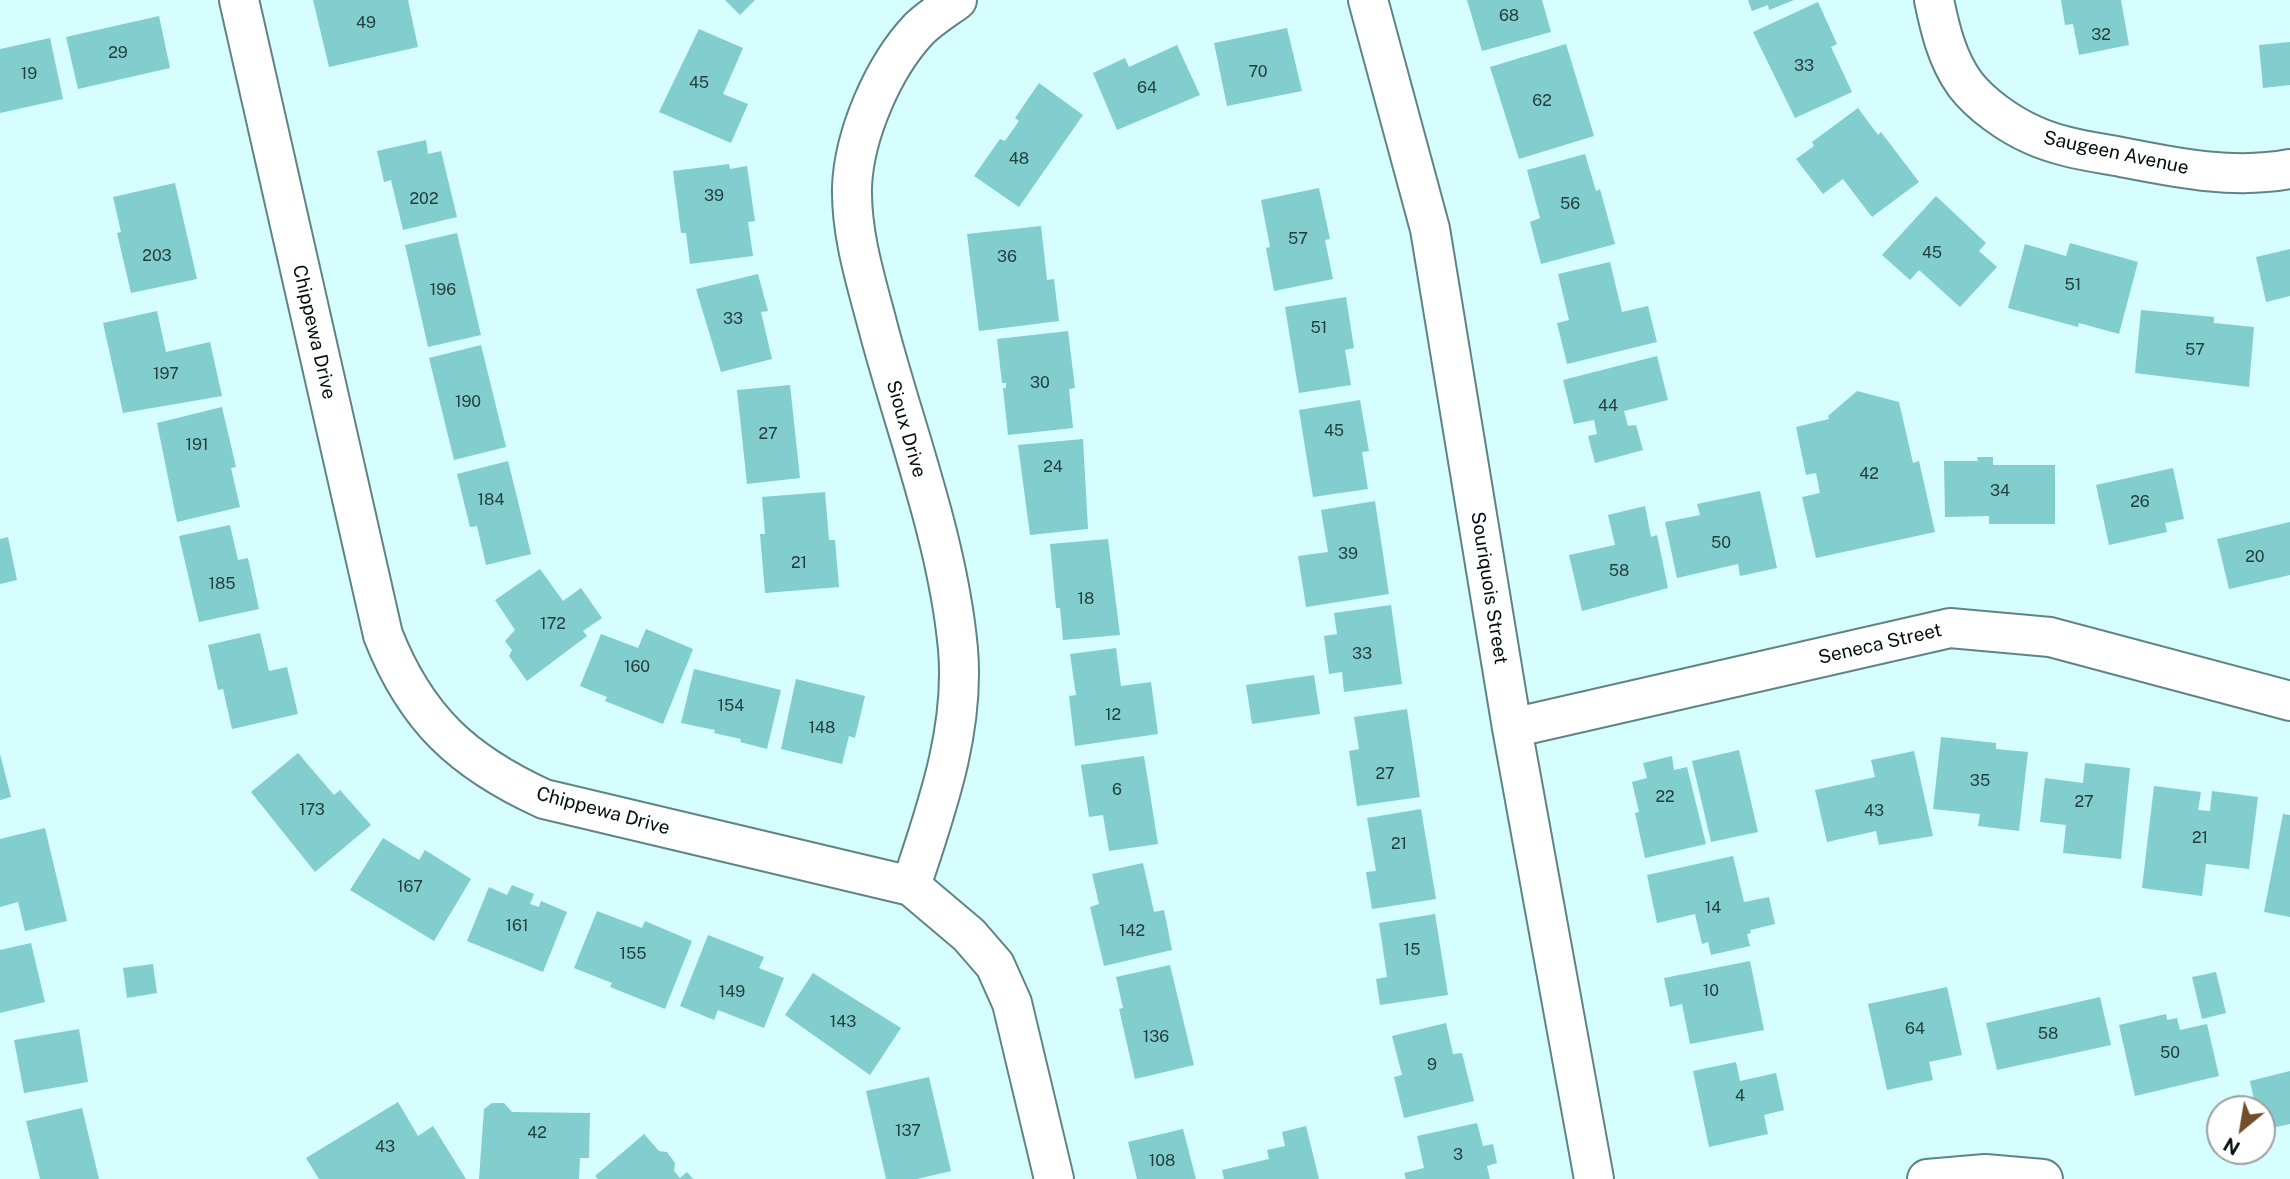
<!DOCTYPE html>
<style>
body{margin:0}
#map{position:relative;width:2290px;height:1179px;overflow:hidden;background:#d6fefe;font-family:"Public Sans",sans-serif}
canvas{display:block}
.north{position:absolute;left:2206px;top:1095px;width:70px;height:70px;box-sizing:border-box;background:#fff;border:2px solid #9a9f9f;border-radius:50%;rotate:210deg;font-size:19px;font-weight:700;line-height:28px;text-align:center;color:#030f0f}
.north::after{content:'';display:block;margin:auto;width:24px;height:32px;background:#744e2a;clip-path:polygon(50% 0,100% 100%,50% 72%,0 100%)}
</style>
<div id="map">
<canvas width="2290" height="1179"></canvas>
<div class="north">N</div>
</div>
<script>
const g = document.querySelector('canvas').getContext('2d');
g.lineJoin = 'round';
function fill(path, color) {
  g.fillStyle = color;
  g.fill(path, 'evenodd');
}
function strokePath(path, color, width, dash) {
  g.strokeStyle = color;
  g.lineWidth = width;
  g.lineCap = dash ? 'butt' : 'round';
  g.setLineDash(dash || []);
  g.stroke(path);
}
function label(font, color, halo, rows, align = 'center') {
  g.font = font + ' "Public Sans",sans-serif';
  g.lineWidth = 7;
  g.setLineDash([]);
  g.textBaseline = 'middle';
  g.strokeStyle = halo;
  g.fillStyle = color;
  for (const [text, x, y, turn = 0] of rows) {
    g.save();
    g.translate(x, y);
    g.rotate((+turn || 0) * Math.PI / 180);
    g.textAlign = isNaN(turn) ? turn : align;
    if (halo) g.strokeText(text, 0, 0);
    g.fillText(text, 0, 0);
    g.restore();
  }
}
fill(new Path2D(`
 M313 0H408L418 47 329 67Z
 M725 0H755L740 15Z
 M1467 0H1542L1551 32 1482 51Z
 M1748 0H1794L1769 10 1768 5 1752 11Z
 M2061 0H2121L2129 45 2079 55 2073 24 2065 25Z
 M1818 2 1837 44 1831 47 1852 92 1795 118 1753 32Z
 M159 16 170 68 78 89 66 37Z
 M1287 28 1302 91 1227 106 1214 43Z
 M699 29 743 48 723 94 748 104 731 143 659 112Z
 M50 38 63 99 0 113V49Z
 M2290 42V85L2263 88 2259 45Z
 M1566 44 1594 136 1519 159 1490 67Z
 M1177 45 1200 95 1117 130 1093 73 1125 58 1129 67Z
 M1039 83 1083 115 1019 207 974 176 1000 139 1005 141 1019 121 1015 118Z
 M1858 108 1878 135 1881 132 1919 182 1872 217 1843 179 1823 194 1796 159 1814 146 1812 142Z
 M426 140 428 154 441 151 457 217 403 230 391 180 384 182 377 151Z
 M1585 154 1596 191 1600 189 1615 244 1541 264 1530 222 1540 218 1527 170Z
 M729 164 730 169 747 166 755 221 748 222 753 256 690 264 686 233H681L673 171Z
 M175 183 197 279 131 293 117 233 121 232 113 197Z
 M1319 188 1330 239 1325 240 1333 279 1274 291 1266 248 1270 247 1261 200Z
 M1936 196 1986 243 1979 251 1997 267 1960 307 1919 270 1910 280 1882 255Z
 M1041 226 1047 280 1054 279 1059 321 979 331 967 234Z
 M457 233 481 335 428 347 405 245Z
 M2070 243 2138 262 2119 334 2079 323 2078 327 2008 308 2025 244 2066 256Z
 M2290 249V296L2266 302 2256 257Z
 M1610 262 1622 312 1648 306 1657 342 1567 364 1557 323 1569 320 1558 274Z
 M758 274 768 311 761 312 772 359 721 372 696 289Z
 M1346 297 1354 348 1345 350 1351 385 1299 393 1285 307Z
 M2141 310 2214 317V323L2254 327 2249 387 2135 373Z
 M157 311 166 352 210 342 222 396 123 413 103 323Z
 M1068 331 1075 388 1069 389 1073 428 1008 435 1003 388H1006V383H1002L997 339Z
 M481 345 506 447 454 460 429 358Z
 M1657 356 1668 400 1624 411 1628 426 1636 425 1643 450 1595 463 1588 436 1597 434 1594 420 1574 424 1563 380Z
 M790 385 800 478 747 484 737 390Z
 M1857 391 1899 402 1913 463 1919 461 1935 532 1816 558 1802 497 1820 493 1816 473 1806 475 1796 427 1829 419 1828 416Z
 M1360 400 1369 451 1362 452 1368 489 1313 497 1299 410Z
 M222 407 236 467 231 468 240 507 177 522 157 423Z
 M1083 439 1088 529 1030 535 1018 445Z
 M1977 457H1993V465H2055V524H1989V516L1945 517 1944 461H1978Z
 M508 461 531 554 486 565 477 526 470 527 457 474Z
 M2173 468 2184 519 2165 523 2167 532 2109 545 2096 485Z
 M1760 491 1777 568 1740 576 1738 564 1677 578 1665 522 1700 515 1697 504Z
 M825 492 829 540H835L839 587 765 593 760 534H765L762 497Z
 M1375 501 1389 594 1306 607 1298 556 1328 552 1321 510Z
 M1645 506 1651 537 1657 535 1668 588 1582 611 1569 555 1615 545 1608 515Z
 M2290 522V575L2229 589 2217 539Z
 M230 525 238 560 248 558 259 609 199 622 179 536Z
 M8 537 17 580 0 584V539Z
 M1108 539 1120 635 1063 640 1060 608H1056L1050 544Z
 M540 569 563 601 581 588 602 618 583 631 587 636 527 681 509 656 512 650 505 641 515 630 495 600Z
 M1391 605 1402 684 1344 692 1342 672 1329 674 1324 636 1337 634 1334 613Z
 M646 629 693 649 663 724 605 701 607 697 580 686 601 634 638 648Z
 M260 633 269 671 287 667 298 714 232 729 223 689 218 690 208 645Z
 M1116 648 1121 686 1151 682 1158 734 1075 746 1069 696 1076 695 1070 654Z
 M694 669 781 690 767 749 740 742 741 739 714 733 715 730 681 723Z
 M1314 675 1320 714 1252 724 1246 685Z
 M796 679 865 696 855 738 849 736 842 764 781 749Z
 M1407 709 1420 797 1357 806 1349 751 1359 749 1354 717Z
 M1941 737 1996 743V749L2028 752 2019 831 1978 826 1980 814 1933 809Z
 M1739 750 1758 832 1711 842 1692 761Z
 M1914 751 1933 836 1879 845 1876 831 1827 842 1815 790 1875 777 1871 760Z
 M298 753 334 795 340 790 371 825 315 872 251 792Z
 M0 754 11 797 0 800Z
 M1144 756 1158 844 1109 851 1103 815 1089 817 1081 765Z
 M1672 756 1674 770 1687 767 1706 844 1645 858 1635 813 1639 812 1632 782 1647 778 1643 763Z
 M2085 763 2130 768 2121 859 2063 853 2066 825 2040 822 2045 778 2083 783Z
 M2154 786 2201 792 2198 810 2210 811 2212 791 2258 797 2249 869 2206 864 2202 896 2142 888Z
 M1421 809 1436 899 1372 909 1366 872 1376 871 1367 818Z
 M2283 814 2290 815V917L2264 912Z
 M45 828 67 921 25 931 18 902 0 907V839Z
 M383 838 419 860 425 850 471 879 434 941 350 890Z
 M1733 856 1744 902 1769 897 1775 924 1750 930 1751 933 1747 934 1750 946 1711 955 1708 942 1702 944 1695 914 1657 923 1647 875Z
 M1143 863 1154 912 1164 910 1172 950 1104 966 1090 907 1099 904 1092 874Z
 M512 885 534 894 530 904 539 907 541 901 567 912 543 972 467 941 489 887 507 895Z
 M597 911 642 928 645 921 692 941 665 1009 610 987 612 983 574 968Z
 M1435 914 1448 995 1380 1005 1376 979 1387 977 1379 923Z
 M708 935 764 957 759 968 784 978 764 1028 718 1010 714 1020 680 1006Z
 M31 943 45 1002 0 1013V950Z
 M1750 961 1764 1030 1690 1044 1682 1004 1670 1007 1664 978Z
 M153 964 157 993 127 998 123 968Z
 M1170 965 1194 1065 1135 1079 1119 1009 1123 1008 1116 977Z
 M2216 972 2226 1013 2202 1019 2192 977Z
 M813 973 901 1028 870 1075 785 1015Z
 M1947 987 1962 1055 1929 1062 1933 1080 1887 1090 1868 1004Z
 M2100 997 2111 1045 1997 1070 1986 1023Z
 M2166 1014 2167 1020 2177 1018 2180 1030 2207 1024 2219 1076 2135 1096 2119 1025Z
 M1446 1023 1453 1054 1462 1053 1474 1101 1404 1118 1394 1077 1402 1075 1392 1036Z
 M79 1029 88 1082 24 1093 14 1040Z
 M1736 1062 1740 1081 1776 1073 1784 1110 1764 1115 1768 1134 1709 1147 1693 1071Z
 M2290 1071V1124L2262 1130V1109H2256L2250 1081Z
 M929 1077 951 1171 917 1179H886L866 1091Z
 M398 1102 418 1136 433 1126 466 1179H319L306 1158Z
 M492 1103H504L512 1112 590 1113 589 1158H580L579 1179H479L484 1109Z
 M82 1108 99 1179H40L26 1121Z
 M1477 1123 1483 1146 1493 1144 1497 1163 1487 1166 1490 1179H1406L1404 1173 1424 1168 1417 1136Z
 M1306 1126 1319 1179H1224L1222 1170 1269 1159 1267 1150 1285 1146 1282 1132Z
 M1183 1129 1196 1179H1137L1128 1142Z
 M644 1134 659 1151 667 1152 675 1163 674 1171 680 1178 687 1172 693 1179H598L595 1176Z`), '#82cdcd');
const minor = new Path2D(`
 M239 0 383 635C416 719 463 762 544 799L911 886 969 935 995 965 1012 1003 1054 1179
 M1368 0 1430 229 1512 728 1594 1179
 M1934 0C1940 29 1947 59 1965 84 1981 105 2010 125 2033 135 2059 147 2088 151 2116 156 2173 167 2232 180 2290 169
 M1512 728 1950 628 2050 637 2290 701
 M911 886C936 810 965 731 958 649 948 540 906 433 878 327 866 281 851 235 852 187 854 135 883 67 919 29 930 18 945 9 957 0
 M1927 1179 1985 1174 2043 1179`);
strokePath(minor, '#5f8483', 42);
strokePath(minor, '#fff', 38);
label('16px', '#233e3e', null, [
 ["68",1509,16],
 ["49",366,23],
 ["32",2101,35],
 ["29",118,53],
 ["33",1804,66],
 ["70",1258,72],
 ["19",29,74],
 ["45",699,83],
 ["64",1147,88],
 ["62",1542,101],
 ["48",1019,159],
 ["39",714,196],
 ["202",424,199],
 ["56",1570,204],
 ["57",1298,239],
 ["45",1932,253],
 ["203",157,256],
 ["36",1007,257],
 ["51",2073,285],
 ["196",443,290],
 ["33",733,319],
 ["51",1319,328],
 ["57",2195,350],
 ["197",166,374],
 ["30",1040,383],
 ["190",468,402],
 ["44",1608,406],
 ["45",1334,431],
 ["27",768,434],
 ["191",197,445],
 ["24",1053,467],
 ["42",1869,474],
 ["34",2000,491],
 ["184",491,500],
 ["26",2140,502],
 ["50",1721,543],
 ["39",1348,554],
 ["20",2255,557],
 ["21",799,563],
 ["58",1619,571],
 ["185",222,584],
 ["18",1086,599],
 ["172",553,624],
 ["33",1362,654],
 ["160",637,667],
 ["154",731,706],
 ["12",1113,715],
 ["148",822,728],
 ["27",1385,774],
 ["35",1980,781],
 ["6",1117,790],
 ["22",1665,797],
 ["27",2084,802],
 ["173",312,810],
 ["43",1874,811],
 ["21",2200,838],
 ["21",1399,844],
 ["167",410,887],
 ["14",1713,908],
 ["161",517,926],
 ["142",1132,931],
 ["15",1412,950],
 ["155",633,954],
 ["10",1711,991],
 ["149",732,992],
 ["143",843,1022],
 ["64",1915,1029],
 ["58",2048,1034],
 ["136",1156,1037],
 ["50",2170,1053],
 ["9",1432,1065],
 ["4",1740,1096],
 ["137",908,1131],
 ["42",537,1133],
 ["43",385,1147],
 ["3",1458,1155],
 ["108",1162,1161]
]);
label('19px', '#030f0f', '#fff', [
 ["Saugeen Avenue",2116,153,12],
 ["Chippewa Drive",314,332,77],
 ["Sioux Drive",906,429,74],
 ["Souriquois Street",1489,588,81],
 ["Seneca Street",1880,644,-13],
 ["Chippewa Drive",603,811,15]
]);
</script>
